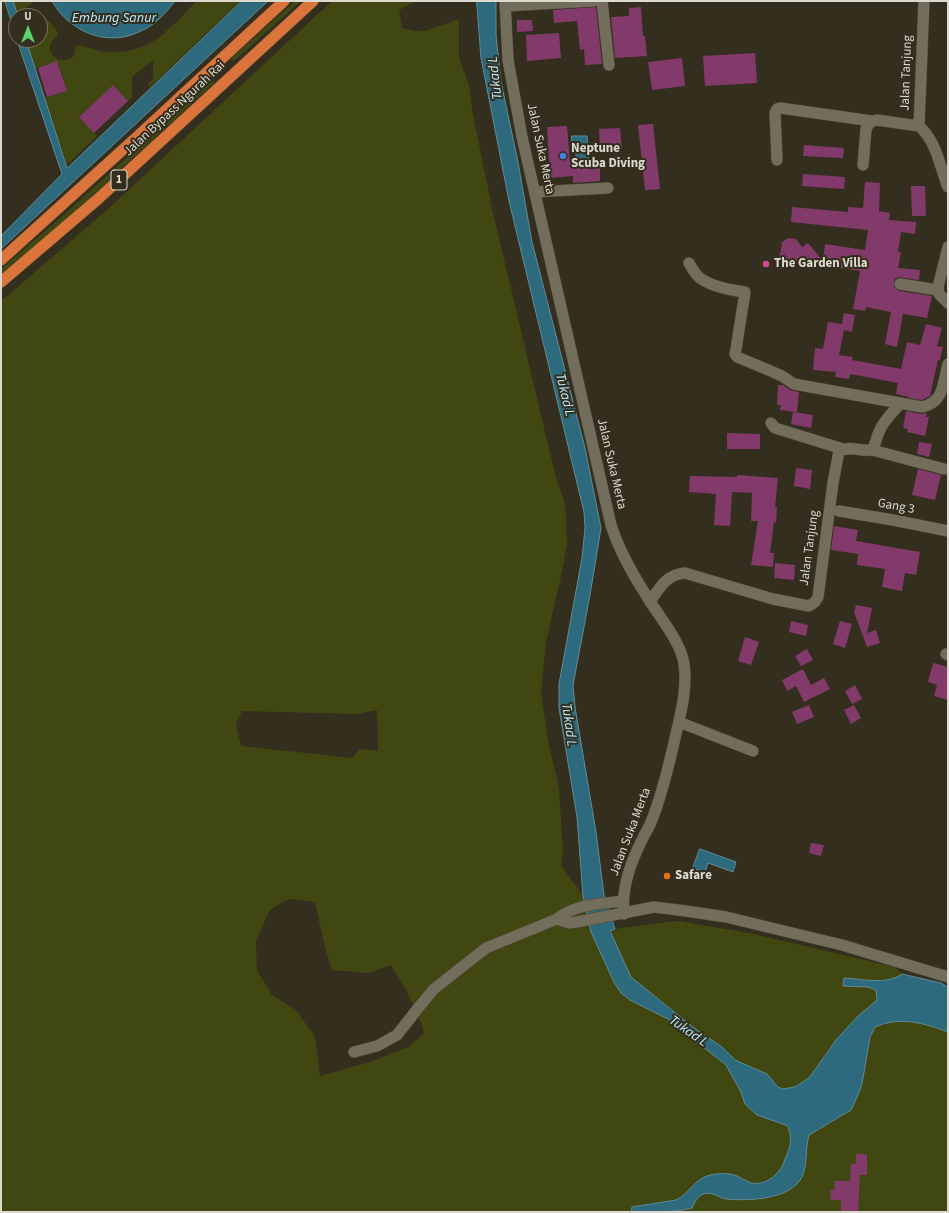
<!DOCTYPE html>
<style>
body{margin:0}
#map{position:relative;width:949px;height:1213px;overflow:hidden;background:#342e1e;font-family:"Source Sans 3",sans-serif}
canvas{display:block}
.frame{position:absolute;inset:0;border:2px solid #dcd9cf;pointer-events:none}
.north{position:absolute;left:8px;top:8px;width:40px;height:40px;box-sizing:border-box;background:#342e1e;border:1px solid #777265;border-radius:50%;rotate:0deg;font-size:11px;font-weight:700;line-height:16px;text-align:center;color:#dcd9cf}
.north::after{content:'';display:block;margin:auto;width:14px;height:18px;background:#5cd56d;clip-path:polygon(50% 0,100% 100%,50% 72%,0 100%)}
</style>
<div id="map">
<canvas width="949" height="1213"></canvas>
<div class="frame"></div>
<div class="north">U</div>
</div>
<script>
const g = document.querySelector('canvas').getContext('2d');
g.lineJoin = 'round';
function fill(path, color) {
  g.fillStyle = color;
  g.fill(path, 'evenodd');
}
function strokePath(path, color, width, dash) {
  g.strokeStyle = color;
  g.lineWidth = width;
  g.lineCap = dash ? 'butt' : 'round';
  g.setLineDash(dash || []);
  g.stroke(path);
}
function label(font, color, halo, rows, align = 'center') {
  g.font = font + ' "Source Sans 3",sans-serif';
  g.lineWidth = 4;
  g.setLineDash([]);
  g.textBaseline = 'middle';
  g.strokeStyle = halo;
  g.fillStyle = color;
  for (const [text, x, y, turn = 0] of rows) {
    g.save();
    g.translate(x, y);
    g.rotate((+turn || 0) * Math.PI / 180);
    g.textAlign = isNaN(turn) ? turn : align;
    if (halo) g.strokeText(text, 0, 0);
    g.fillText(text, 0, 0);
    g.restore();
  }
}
fill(new Path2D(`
 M13 1H34L24 9 22 16H18Z
 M197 1H240L149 88V82L153 80V60L132 77V97L128 101 113 85 79 117 97 136 67 165 45 98 67 91 58 62 35 69 26 40H40V23L45 18C50 21 58 29 58 36 36 50 64 70 74 55 75 52 75 49 76 46 81 44 96 51 105 52 152 55 167 30 197 1Z
 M295 1H301L235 60 232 61V58Z
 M332 1H416L399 10 402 28 416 31H425L459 19V58L469 85 472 109 493 213 556 478 564 500 566 517 567 544 562 572 546 642 541 693 548 741 559 788 563 853 561 865 583 896 591 932 625 997 668 1019 726 1065 741 1092 745 1104 757 1115 788 1127 792 1140 782 1167 779 1172 769 1179 758 1183H752L737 1176 714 1175 692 1185 686 1194 676 1200 632 1207 631 1212H1V301L108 209ZM377 710 378 751 360 749 352 758 241 746 236 724 242 711 356 714ZM293 899 315 902 325 948 332 970 368 973 391 965C404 987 418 1008 424 1033L408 1047 370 1062 320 1076 315 1037 296 1010 272 995 257 970 256 941 269 911 284 901Z
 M211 81H214V83L70 216 1 274V269L67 212Z
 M678 921 749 933 895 967 902 974 897 979 875 980 847 987H868L876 990 877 1000 857 1017 832 1044 809 1078 795 1087 783 1089 778 1087 767 1074 735 1060 722 1047 694 1028 631 977 610 930 621 928Z
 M899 1021 916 1022 948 1032V1212H677L694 1202 702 1194C714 1192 720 1199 732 1199 758 1200 796 1200 805 1169 808 1158 806 1146 809 1135L841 1117 858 1095 862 1084 870 1037 875 1027Z`), '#414711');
const water = new Path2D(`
 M5 1H13L18 16H16V35Z
 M52 1H175C166 13 155 25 141 31 108 48 69 32 52 1Z
 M242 1H268L1 249V236L62 174 17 40H26L67 168Z
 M477 1H496V35L501 82 518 162 532 242 585 448 601 528 590 595 573 685 575 707 596 832 604 895 609 909 615 929 610 931 631 977 694 1028 722 1047 735 1060 767 1074 778 1087 783 1089 795 1087 809 1078 836 1040 857 1017 877 1000 876 990 868 987 843 986 844 978C862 979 887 985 902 974L941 983 948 987V1032C923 1023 901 1016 875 1027L870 1037 862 1084 858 1095 851 1110 809 1135C805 1149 808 1164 802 1177 790 1200 749 1201 726 1199 719 1198 712 1191 703 1194 698 1196 694 1203 692 1208 673 1213 651 1212 631 1212L632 1207 676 1200C691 1193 692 1180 710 1175 718 1173 730 1173 737 1176 742 1178 746 1181 751 1183 765 1186 780 1174 784 1162 790 1146 793 1143 788 1126L757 1115 745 1104 741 1092 726 1065 668 1019 630 1000 621 993 614 982 591 932 583 896 577 817 559 708V684L582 558 585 528 584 512 509 201 481 58Z
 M572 136H587L589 159 576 160V153H572Z
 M700 849 736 862 733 872 708 863 705 873 693 868Z`);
fill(water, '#2d6a7e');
strokePath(water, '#628b96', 1);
fill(new Path2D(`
 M596 7 602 64 585 65 584 49 580 50 577 21 554 23 553 10Z
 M641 7 643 36H645L647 56 615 58 611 17 629 16V8Z
 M517 20H532L533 31 517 32Z
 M559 33 561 58 527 61 526 35Z
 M755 53 757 83 705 86 703 56Z
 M682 58 685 86 652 90 648 62Z
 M57 61 67 91 47 97 38 68Z
 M113 85 128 101 94 133 79 117Z
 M653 124 660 189 645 190 638 125Z
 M567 126 570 163 600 162V181L573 183V176L550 178 547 127Z
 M620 128 622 149 600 150 599 129Z
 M804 145 844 148 843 158 803 156Z
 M803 174 845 177 844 189 802 186Z
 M865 182 880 183 879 211 890 213 889 220 916 222 915 234 901 232 898 252H901L898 268 920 270 919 280 898 277 894 280V287L899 291 932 296 927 318 903 314 897 347 885 344 891 312 866 307 865 311 853 309 860 271 810 263 809 264H804L800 263H793L788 260 779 261 782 242 788 238 796 239 802 247 808 243 823 261 825 244 865 250 868 230 791 222 792 207 848 212V207L863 208Z
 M911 186H925L926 216H912Z
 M844 313 855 315 852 332 844 330 839 355 853 357 852 360 901 369 907 342 920 345 926 324 942 328 937 346 943 347 940 360H938L930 396 922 400 909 398V397L896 394 898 383 850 374 849 379 835 377 836 372 813 370 815 348 823 349 828 322 842 324Z
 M778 385H783L790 390 799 392 797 412 780 410 781 405H777Z
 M906 411 921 414 927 413 926 417H929L925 436 907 432 908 429 903 428Z
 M793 412 813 415 811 428 791 424Z
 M727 433 760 434V449H727Z
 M919 442 932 444 929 457 917 454Z
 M796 468 812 470 810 489 794 486Z
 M918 469 941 475 935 500 912 495Z
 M737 475 778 478 775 507H777L776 523 774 522 770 553H774L773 567 751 565 758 521H751L752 493 732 492 730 526 714 525 716 494 689 492 690 476 737 477Z
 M834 526 858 530 856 541 920 552 916 575 905 573 902 591 882 587 885 569 857 565 858 554 831 550Z
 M775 563 795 565 794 580 774 578Z
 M856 605 872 608 867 633 876 630 880 643 867 647 854 612Z
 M791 621 808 625 806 636 789 632Z
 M840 621 852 624 845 648 833 644Z
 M745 637 759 642 751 665 738 661Z
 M807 649 813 660 801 666 795 656Z
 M933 663 948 667V700L934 696 937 685 928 682Z
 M803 669 811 685 824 678 830 689 804 702 796 686 787 691 782 680Z
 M855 685 862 699 852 704 845 691Z
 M809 705 814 717 797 724 792 712Z
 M854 705 861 718 851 724 844 710Z
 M811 843 824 845 821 856 809 853Z
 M856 1154H867V1175H860L858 1212H841V1200H831L830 1190H835L834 1181H850L851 1164H856Z`), '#823a6a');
const minor = new Path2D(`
 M505 1 508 60 522 137 611 525C620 553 635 578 651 603 662 620 681 643 684 664 688 691 679 720 673 747 667 773 661 798 651 822 649 828 645 833 643 838 631 861 621 888 624 914
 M602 1 609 65
 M924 1 919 126C937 142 939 165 948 187
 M505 6 593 1
 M777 160 775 113 777 109 780 108 872 121
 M863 165 866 129C869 123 871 121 877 120L919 126
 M535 192 608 188
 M948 247 938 287 939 294 948 303
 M689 263C692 268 695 274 700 278 712 287 730 290 745 292L736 349 735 354 737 357 766 369 782 376 794 384 922 407C944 403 943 382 948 364
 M900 284 938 290
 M771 423 775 428 843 449
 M872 450 944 469
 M839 511 893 520 948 531
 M650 602C659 588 667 574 685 573L773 599 809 606 815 602 818 597 833 483 839 451C851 445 861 452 872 450 876 444 876 438 879 432 883 421 892 413 900 404
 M946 654 948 655
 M679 722 753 751
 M557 919 569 923 577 922 654 907 686 911 726 917 842 945 948 977
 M354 1052 377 1046 397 1035 419 1007 434 989 486 948 557 919C575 904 600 904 623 901`);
const trunk = new Path2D(`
 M1 260 138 136 284 1
 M1 282 98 199 313 1`);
strokePath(minor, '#4e493b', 12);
strokePath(trunk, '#4e493b', 12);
strokePath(minor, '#736d5b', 11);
strokePath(trunk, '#db743b', 11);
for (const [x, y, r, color] of [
 [563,156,4,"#3f7fe0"],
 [766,264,4,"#d1479c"],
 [667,876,4,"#e8710a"]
]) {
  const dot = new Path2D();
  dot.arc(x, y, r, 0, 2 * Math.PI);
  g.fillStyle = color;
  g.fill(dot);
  strokePath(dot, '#342e1e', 1.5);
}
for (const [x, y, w] of [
 [119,180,16]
]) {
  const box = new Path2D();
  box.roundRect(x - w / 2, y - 10, w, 20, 3);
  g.fillStyle = '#342e1e';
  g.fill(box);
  strokePath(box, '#dcd9cf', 1);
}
label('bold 12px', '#dcd9cf', null, [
 ["1",119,180]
]);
label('13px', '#dcd9cf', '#342e1e', [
 ["Jalan Tanjung",907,73,-88],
 ["Jalan Bypass Ngurah Rai",175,109,-43],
 ["Jalan Suka Merta",540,149,78],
 ["Jalan Suka Merta",611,464,77],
 ["Gang 3",896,507,10],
 ["Jalan Tanjung",810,548,-82],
 ["Jalan Suka Merta",631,832,-69]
]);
label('bold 13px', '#dcd9cf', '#342e1e', [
 ["Neptune",571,149],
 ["Scuba Diving",571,164],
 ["The Garden Villa",774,264],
 ["Safare",675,876]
], 'left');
label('italic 14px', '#b8ebfe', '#342e1e', [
 ["Embung Sanur",114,19],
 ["Tukad L",496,78,-97],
 ["Tukad L",564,395,76],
 ["Tukad L",568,725,82],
 ["Tukad L",688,1032,35]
]);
</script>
